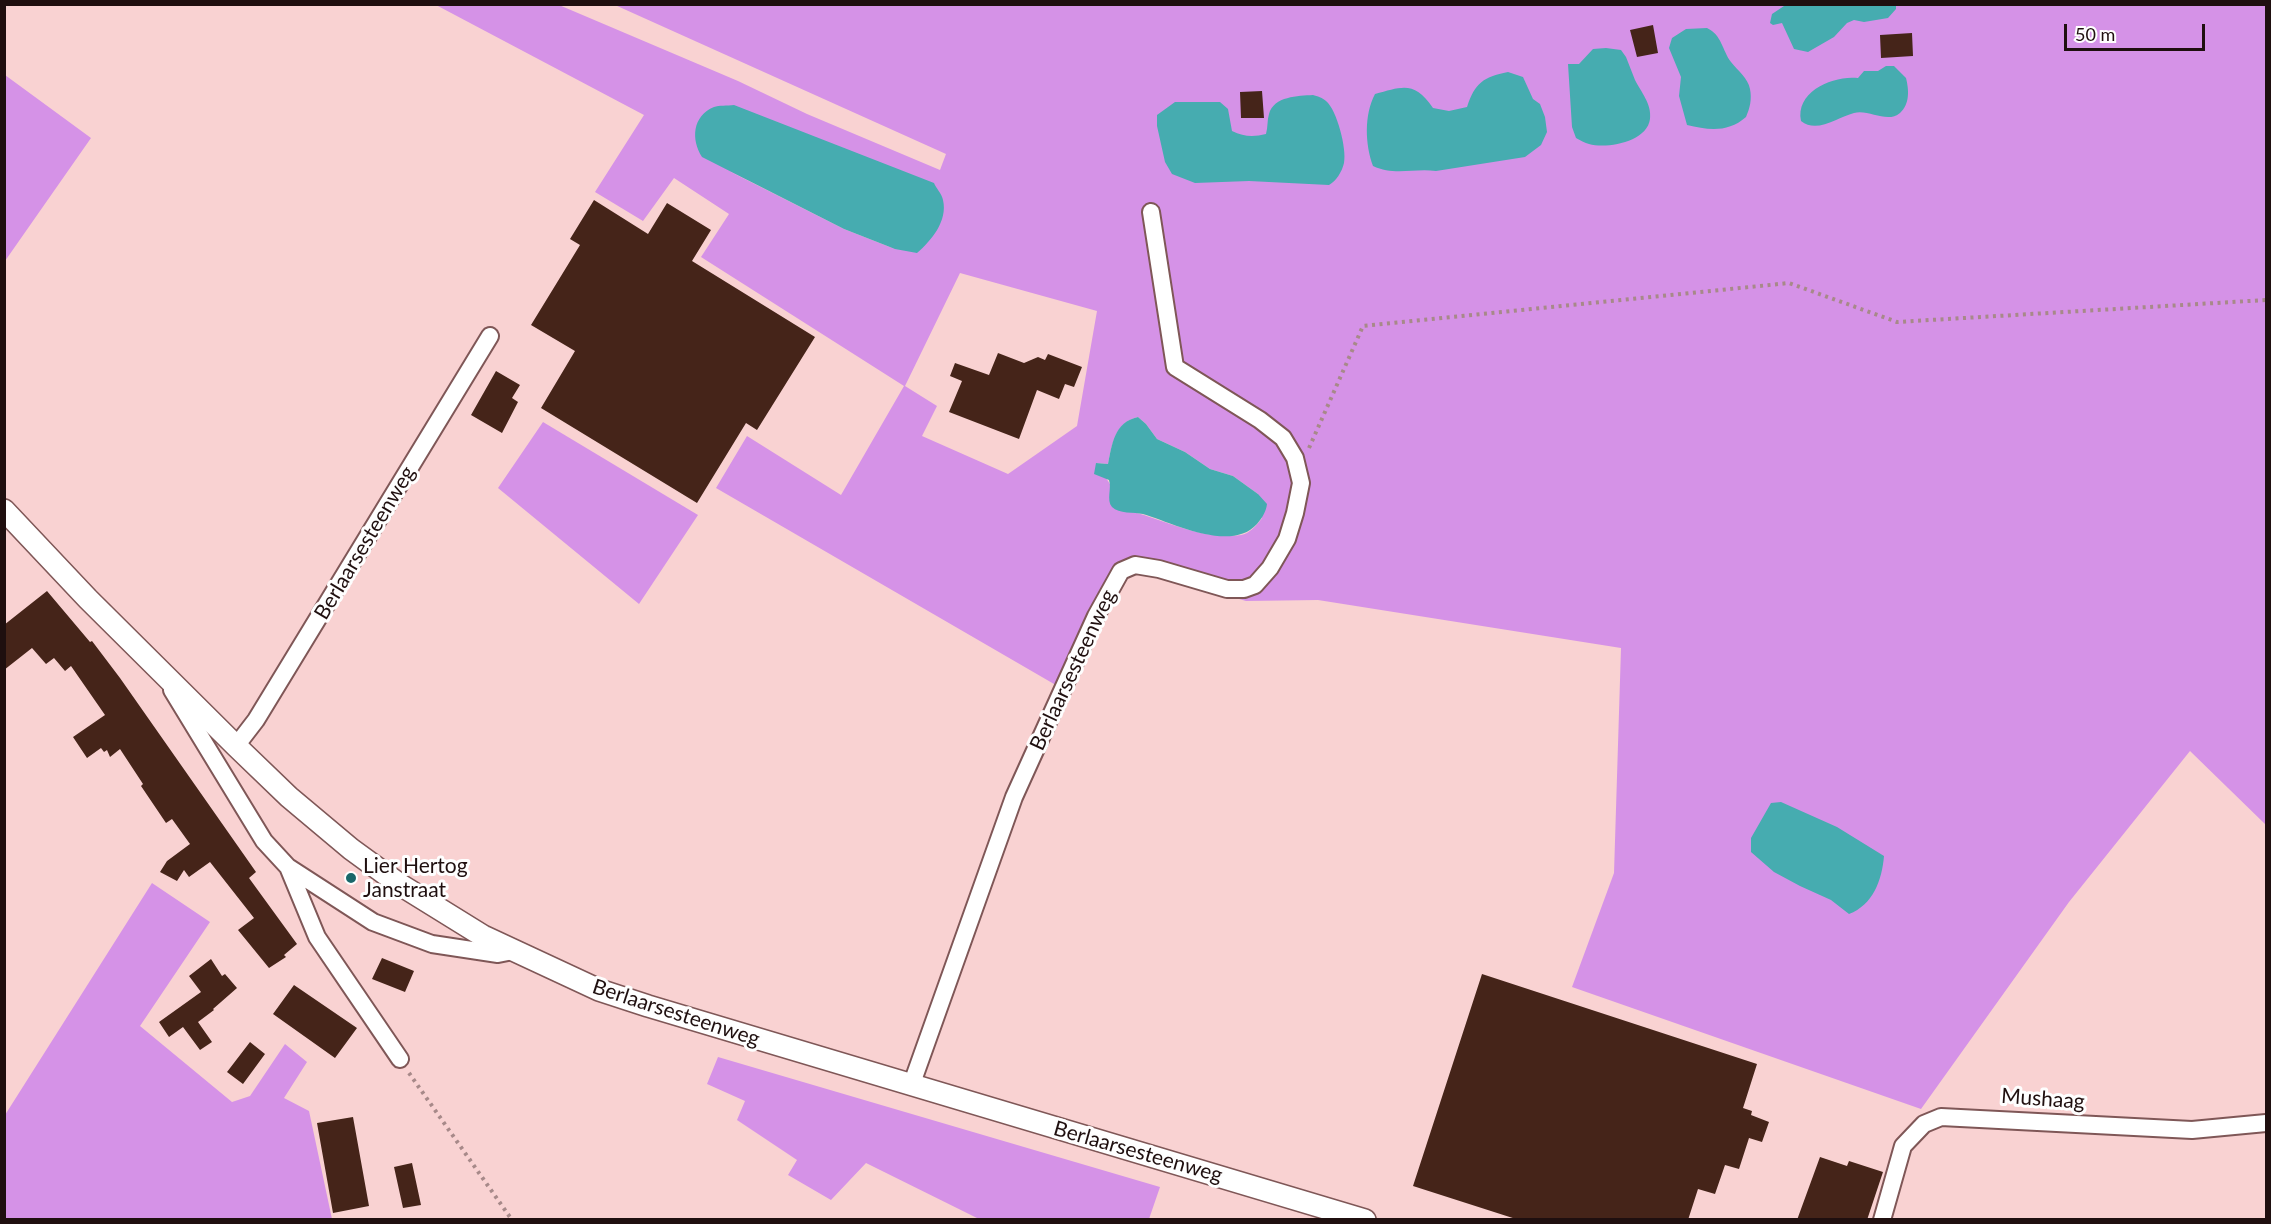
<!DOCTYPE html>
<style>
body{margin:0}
#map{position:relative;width:2271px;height:1224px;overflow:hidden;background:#f9d2d2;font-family:Lato,sans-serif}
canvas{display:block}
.frame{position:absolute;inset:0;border:6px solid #1f0f0f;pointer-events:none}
.scale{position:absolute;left:2064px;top:24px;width:141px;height:27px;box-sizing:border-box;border:3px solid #1f0f0f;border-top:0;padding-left:8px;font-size:18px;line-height:21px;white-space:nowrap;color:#1f0f0f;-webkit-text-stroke:4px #fefefe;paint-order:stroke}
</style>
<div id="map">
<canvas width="2271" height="1224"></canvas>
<div class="frame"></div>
<div class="scale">50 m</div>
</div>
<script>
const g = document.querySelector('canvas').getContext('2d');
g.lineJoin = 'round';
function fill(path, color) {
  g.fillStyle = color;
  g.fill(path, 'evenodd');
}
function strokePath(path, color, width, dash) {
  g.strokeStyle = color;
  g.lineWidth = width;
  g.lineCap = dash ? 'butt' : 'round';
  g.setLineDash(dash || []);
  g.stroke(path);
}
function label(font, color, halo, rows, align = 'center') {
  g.font = font + ' Lato,sans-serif';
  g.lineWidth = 6;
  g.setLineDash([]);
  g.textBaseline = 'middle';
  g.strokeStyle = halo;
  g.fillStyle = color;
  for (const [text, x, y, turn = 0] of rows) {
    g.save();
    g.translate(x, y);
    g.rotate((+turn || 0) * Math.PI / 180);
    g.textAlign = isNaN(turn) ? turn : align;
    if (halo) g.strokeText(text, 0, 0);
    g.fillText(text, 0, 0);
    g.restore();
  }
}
fill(new Path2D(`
 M436 5H559L738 81 807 114 940 170 946 154 615 5H2266V825L2190 751 2069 902 1921 1109 1572 987 1614 873 1621 648 1318 600 1246 601 1140 570 1126 575 1069 692 1054 684 716 488 747 436 841 495 904 386 701 257 729 214 674 178 643 221 595 192 644 115ZM729 171 895 249 844 229ZM960 273 1097 311 1077 426 1008 474 922 436 937 406 905 386ZM1138 417 1146 424 1157 439 1185 452 1210 469 1233 476 1258 494 1262 518C1257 525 1249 534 1241 535 1208 540 1175 525 1144 515 1130 510 1120 513 1110 503V484L1096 463 1108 464C1112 445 1115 422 1138 417Z
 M5 75 91 138 5 261Z
 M543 422 698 515 639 604 498 488Z
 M152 883 210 922 140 1026 232 1102 250 1096 285 1044 307 1062 284 1098 309 1111 332 1219H5V1115Z
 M718 1057 1160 1187 1149 1219H979L866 1163 831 1200 788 1175 797 1160 737 1120 745 1101 707 1084Z`), '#d592e7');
fill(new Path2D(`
 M1787 4H1896V9L1888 18 1864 22 1854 20 1847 23 1834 37 1808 52 1794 49 1782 23 1773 25 1770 23 1772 14Z
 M1707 28C1722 35 1722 50 1731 62 1738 71 1748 78 1750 89 1752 99 1750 108 1746 117 1728 133 1708 130 1687 125L1679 96 1681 77 1669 48 1672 38 1686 29Z
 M1606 48 1621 50 1626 57C1629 65 1632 72 1635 80 1641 92 1652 104 1650 119 1647 142 1607 149 1589 144 1585 143 1580 140 1576 138L1572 127 1568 64H1579L1593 49Z
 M1886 66H1894L1906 78C1909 90 1910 104 1900 113 1887 124 1869 109 1854 113 1838 117 1817 134 1801 121 1795 91 1834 75 1858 78L1864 71H1878Z
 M1508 72 1523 77 1533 99 1540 104 1545 117 1547 132 1541 145 1525 157 1436 171C1414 168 1394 176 1373 166 1365 144 1364 115 1375 94 1403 86 1415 81 1433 108L1449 111 1467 107C1475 83 1483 77 1508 72Z
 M1313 95C1317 96 1323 98 1326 101 1337 110 1347 149 1344 163 1342 172 1336 181 1329 185L1249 181 1195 183 1172 174 1165 162 1157 126V115L1175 102H1220L1228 109 1232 131C1244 137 1254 137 1266 134 1268 127 1267 120 1269 114 1274 96 1298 96 1313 95Z
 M734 105 934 183C936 188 942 194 943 200 948 221 931 241 917 253L895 249 844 229 702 157C691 140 692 116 714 107 719 105 727 106 734 105Z
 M1138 417 1146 424 1157 439 1185 452 1210 469 1233 476 1258 494 1267 504C1266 512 1262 518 1257 524 1231 553 1173 523 1143 514 1134 512 1119 514 1112 507 1106 500 1112 488 1109 480L1094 474 1096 463 1108 464C1112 445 1114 422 1138 417Z
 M1781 802 1837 827 1884 856C1882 880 1873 905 1849 914L1831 900 1800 886 1774 872 1751 852V838L1771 803Z`), '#46acb0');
fill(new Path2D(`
 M1653 25 1658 53 1637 57 1630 30Z
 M1912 33 1913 56 1881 58 1880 35Z
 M1262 91 1264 118H1241L1240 92Z
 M594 200 648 234 667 203 711 230 692 261 815 337 757 430 746 423 697 503 541 408 575 351 531 325 580 245 570 239Z
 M998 353 1024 363 1038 357 1045 360 1048 354 1082 367 1074 387 1065 384 1059 399 1037 390 1019 439 949 412 962 381 950 376 955 363 989 375Z
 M496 371 520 385 512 398 518 402 502 433 471 415Z
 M47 591 90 642 92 641 120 678 256 872 249 878 297 944 284 955 286 957 269 968 238 930 254 918 210 862 189 877 184 870 177 881 160 872 167 861 190 844 172 819 166 823 141 786 143 784 120 749 110 757 107 750 104 752 101 748 87 758 73 737 105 715 71 666 65 671 54 658 46 664 32 648 4 670V625Z
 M382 958 414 971 405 992 372 979Z
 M211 959 222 976 225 974 237 988 213 1009 214 1010 198 1022 212 1042 200 1050 183 1027 169 1037 159 1022 201 992 189 976Z
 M1482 974 1757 1064 1743 1108 1752 1111 1751 1115 1769 1122 1762 1142 1749 1138 1739 1169 1725 1165 1715 1194 1698 1189 1688 1220H1519L1413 1186Z
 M294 985 357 1028 335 1058 273 1014Z
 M250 1042 265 1054 243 1084 227 1072Z
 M353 1117 369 1206 333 1213 317 1123Z
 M1820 1157 1847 1166 1849 1161 1883 1172 1867 1220H1797Z
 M412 1163 421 1205 403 1208 394 1167Z`), '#452419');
const minor = new Path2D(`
 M172 690 264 841 288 867 373 922 432 944 498 954 513 951
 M236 746 256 720 490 336
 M288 867 317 937 400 1059
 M911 1086 1014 797 1096 616 1121 571 1135 565 1159 569 1227 589H1244L1255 585 1270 568 1287 539 1295 513 1301 483 1295 458 1283 438 1260 420 1175 367 1151 212
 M1882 1220 1903 1146 1924 1124 1941 1117 2192 1130 2266 1123`);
const tertiary = new Path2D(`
 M4 510 88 599 236 746 289 797 351 849 399 884 483 936 599 990 648 1006 1365 1220`);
strokePath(minor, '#7f5757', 20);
strokePath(tertiary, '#7f5757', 24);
strokePath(new Path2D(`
 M1309 448 1363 326 1789 283 1897 322 2266 300
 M409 1073 512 1220`), '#a78989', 4, [3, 4.5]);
strokePath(minor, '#fff', 16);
strokePath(tertiary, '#fff', 21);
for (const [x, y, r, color] of [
 [351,878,6,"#19676a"]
]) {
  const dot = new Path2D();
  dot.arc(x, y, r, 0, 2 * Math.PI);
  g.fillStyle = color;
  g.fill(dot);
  strokePath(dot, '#fefefe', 2);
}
label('21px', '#1f0f0f', '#fefefe', [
 ["Berlaarsesteenweg",365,543,-59],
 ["Berlaarsesteenweg",1073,670,-65],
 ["Berlaarsesteenweg",676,1013,18],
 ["Mushaag",2043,1099,4],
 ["Berlaarsesteenweg",1138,1152,16]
]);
label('21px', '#1f0f0f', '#fefefe', [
 ["Lier Hertog",363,866],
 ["Janstraat",363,890]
], 'left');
</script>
